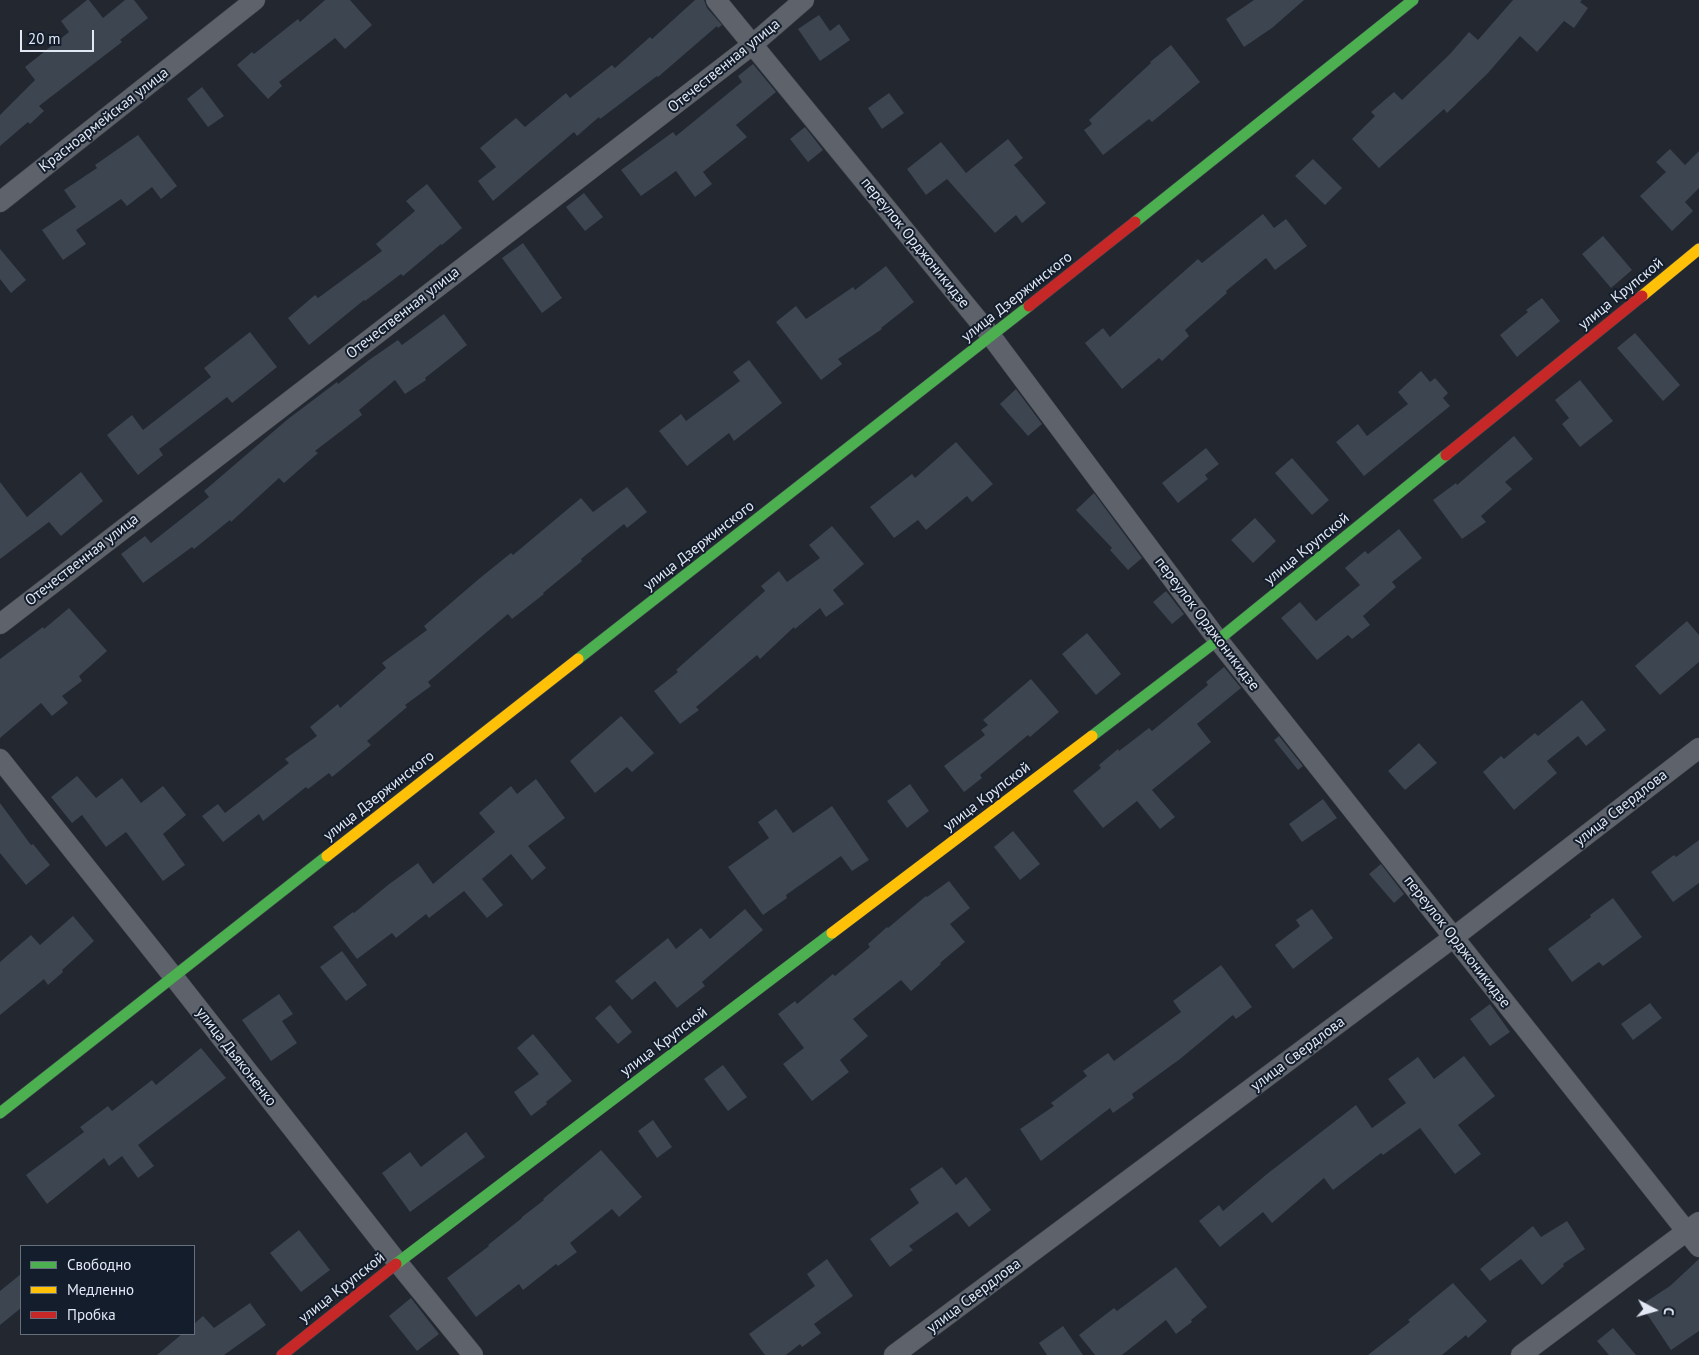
<!DOCTYPE html>
<meta charset="utf-8">
<style>
body{margin:0}
#map{position:relative;width:1699px;height:1355px;overflow:hidden;background:#222730;font-family:"PT Sans",sans-serif}
canvas{display:block}
.legend{position:absolute;left:20px;top:1245px;width:175px;height:90px;box-sizing:border-box;background:#131d2c;border:1px solid #666f7c;margin:0;padding:6px 9px;list-style:none;font-size:15px;color:#e2e9f4}
.legend li{display:flex;align-items:center;gap:10px;height:25px}
.legend b{width:25px;border:1px solid #666f7c}
.north{position:absolute;left:1629px;top:1285px;width:50px;height:50px;-webkit-text-stroke:4px #131d2c;paint-order:stroke;rotate:96deg;font-size:14px;font-weight:700;line-height:20px;text-align:center;color:#e2e9f4}
.north::after{content:'';display:block;margin:auto;width:18px;height:22px;background:#e2e9f4;clip-path:polygon(50% 0,100% 100%,50% 72%,0 100%)}
.scale{position:absolute;left:20px;top:30px;width:74px;height:22px;box-sizing:border-box;border:2px solid #e2e9f4;border-top:0;padding-left:6px;font-size:15px;line-height:18px;white-space:nowrap;color:#e2e9f4;-webkit-text-stroke:4px #131d2c;paint-order:stroke}
</style>
<div id="map">
<canvas width="1699" height="1355"></canvas>
<ul class="legend">
<li><b style="height:6px;background:#4caf50"></b>Свободно</li>
<li><b style="height:6px;background:#ffc107"></b>Медленно</li>
<li><b style="height:6px;background:#c62828"></b>Пробка</li>
</ul>
<div class="north">С</div>
<div class="scale">20 m</div>
</div>
<script>
const g = document.querySelector('canvas').getContext('2d');
g.lineJoin = 'round';
function fill(path, color) {
  g.fillStyle = color;
  g.fill(path, 'evenodd');
}
function strokePath(path, color, width, dash) {
  g.strokeStyle = color;
  g.lineWidth = width;
  g.lineCap = dash ? 'butt' : 'round';
  g.setLineDash(dash || []);
  g.stroke(path);
}
function label(font, color, halo, rows, align = 'center') {
  g.font = font + ' "PT Sans",sans-serif';
  g.lineWidth = 4;
  g.setLineDash([]);
  g.textBaseline = 'middle';
  g.strokeStyle = halo;
  g.fillStyle = color;
  for (const [text, x, y, turn = 0] of rows) {
    g.save();
    g.translate(x, y);
    g.rotate((+turn || 0) * Math.PI / 180);
    g.textAlign = isNaN(turn) ? turn : align;
    if (halo) g.strokeText(text, 0, 0);
    g.fillText(text, 0, 0);
    g.restore();
  }
}
fill(new Path2D(`
 M87 0H89L103 18 125 0H134L148 18 120 40 122 42 39 106 44 111 30 124 28 122 0 146V115L35 80 25 67 69 32 61 21Z
 M325 0H350L372 25 345 49 335 38 279 82 282 86 268 99 237 65 252 52 254 54 298 19 300 22Z
 M695 0H704L707 8 722 25 718 28 717 26 658 77 657 76 600 119 599 117 577 136 574 132 493 201 478 181 496 167 480 148 516 118 525 127 566 93 570 98 612 65 615 68 650 37 652 39Z
 M1254 0H1304L1272 28 1244 47 1226 19Z
 M1513 0H1582L1580 2 1588 8 1574 28 1564 21 1537 52 1520 36 1488 73 1447 113 1444 109 1379 168 1352 139 1375 116 1371 112 1394 92 1402 100 1450 54 1469 32 1478 40Z
 M819 15 830 31 839 24 850 40 820 61 798 29Z
 M1171 45 1200 82 1152 122 1149 119 1103 155 1084 130 1092 124 1089 120 1151 63 1150 62Z
 M753 64 776 92 736 125 747 137 703 172 712 184 695 197 676 171 641 196 621 170 673 132 676 136 742 82 738 76Z
 M202 87 224 116 208 127 187 99Z
 M889 93 904 113 882 129 868 108Z
 M805 127 823 150 808 162 790 139Z
 M138 135 177 186 161 199 152 187 127 206 121 199 76 230 86 244 63 260 42 230 76 207 64 190 97 168 95 165Z
 M1008 139 1023 158 1014 165 1046 203 1022 223 1016 215 995 233 947 179 926 195 907 169 941 142 966 173Z
 M1670 149 1685 165 1699 151V188L1685 202 1693 211 1672 231 1640 196 1666 172 1656 162Z
 M1313 159 1342 188 1325 205 1295 176Z
 M427 184 462 228 442 245 441 244 403 276 401 274 365 301 364 300 309 345 288 318 315 295 318 298 382 251 376 244 415 211 406 201Z
 M584 193 603 217 585 231 566 207Z
 M1263 214 1274 228 1286 219 1307 246 1275 270 1266 258 1226 291 1227 293 1185 330 1189 336 1162 361 1159 358 1122 389 1085 343 1103 328 1110 337 1198 259 1202 263Z
 M1603 236 1632 270 1611 288 1582 254Z
 M523 243 562 298 542 313 502 258Z
 M0 249 26 280 11 293 0 279Z
 M886 266 914 302 881 328 882 329 838 359 842 364 821 380 776 322 796 306 806 319 853 287 855 290Z
 M1542 298 1560 321 1517 357 1500 335 1528 312 1526 310Z
 M444 314 467 345 425 378 426 380 405 394 395 380 359 410 362 415 315 451 318 453 284 483 279 478 231 522 230 520 194 549 192 547 143 583 121 554 145 536 151 543 209 497 204 491 288 419 337 382 338 384 369 360 398 340 402 345Z
 M250 332 277 367 232 403 227 397 159 449 163 455 138 475 107 435 132 415 143 430 211 377 204 368Z
 M1635 333 1680 385 1663 401 1617 348Z
 M749 360 782 403 734 441 729 433 687 466 659 431 681 414 686 421 740 381 733 372Z
 M1421 371 1430 382 1435 378 1448 393 1443 398 1450 406 1364 476 1336 442 1358 424 1367 436 1408 404 1398 392Z
 M1580 380 1613 421 1580 447 1562 424 1569 418 1555 400Z
 M1016 389 1042 424 1028 436 1000 404Z
 M1514 436 1533 459 1505 482 1512 489 1481 516 1486 522 1462 539 1433 500 1456 483 1457 485Z
 M956 442 993 484 972 502 967 496 926 530 918 520 894 538 870 507 912 474 915 478Z
 M1206 448 1219 464 1205 475 1208 479 1178 503 1162 483Z
 M1292 458 1329 500 1312 515 1275 473Z
 M81 472 103 501 61 536 49 522 0 559V482L27 517Z
 M627 487 647 512 627 528 624 524 581 559 582 561 543 593 544 594 512 619 508 614 428 682 431 686 405 705 407 707 367 741 371 745 332 777 329 773 308 789 306 787 263 821 259 814 223 842 202 816 218 804 225 813 289 763 285 759 317 736 310 727 338 704 340 708 386 668 382 663 427 630 424 626 480 578 511 553 513 555 581 498 593 512Z
 M1094 493 1142 558 1128 570 1110 550 1112 548 1076 510Z
 M1255 518 1276 541 1253 563 1231 540Z
 M832 526 864 564 833 590 844 604 826 617 820 608 795 629 794 627 760 659 757 655 696 707 699 710 680 724 654 691 678 672 676 670 765 591 761 586 779 571 787 582 820 558 809 545Z
 M1399 529 1422 558 1392 582 1396 587 1363 616 1370 625 1352 639 1348 635 1317 660 1281 618 1300 602 1316 621 1360 585 1345 568 1365 551 1368 554Z
 M1166 591 1184 614 1172 624 1153 602Z
 M69 608 107 651 79 676 82 681 62 696 68 703 52 716 41 703 0 738V659L43 627 44 629Z
 M1687 621 1699 635V662L1660 695 1635 666Z
 M1087 633 1121 674 1096 695 1062 654Z
 M1224 667 1241 688 1197 724 1211 742 1152 790 1175 817 1160 829 1137 801 1103 828 1073 791 1101 768 1099 765 1118 749 1119 751 1149 728 1152 731 1208 685 1206 682Z
 M1031 679 1059 712 1030 737 1028 735 980 775 982 778 964 792 944 766 985 735 981 730 988 725 983 720Z
 M1582 700 1606 730 1586 746 1578 736 1547 761 1557 773 1514 810 1483 772 1501 756 1504 759 1535 733 1538 736Z
 M621 716 654 753 632 772 627 767 595 793 570 761Z
 M1279 736 1303 766 1298 770 1274 740Z
 M1419 743 1437 763 1405 790 1388 771Z
 M77 776 96 798 122 778 141 803 163 786 186 815 163 834 185 865 163 881 126 832 106 847 82 815 72 823 51 797Z
 M536 779 565 818 528 846 546 868 532 880 511 854 482 879 503 905 487 918 464 891 429 918 426 914 396 938 392 933 357 959 333 927 353 912 354 913 388 885 418 863 433 884 495 832 479 813 511 786 517 794Z
 M910 784 929 811 907 828 887 801Z
 M1323 799 1337 818 1302 842 1289 824Z
 M0 803 31 845 33 844 50 865 26 885 0 853Z
 M832 806 869 860 852 871 841 856 786 895 787 898 763 915 728 867 769 838 758 822 776 809 793 833Z
 M1013 831 1040 864 1020 880 994 847Z
 M1699 840V883L1673 902 1651 872 1674 855 1676 857Z
 M1381 864 1404 894 1394 903 1369 874Z
 M949 881 970 908 950 924 965 942 940 963 941 964 911 991 901 980 853 1019 868 1036 840 1060 849 1072 812 1101 783 1064 804 1048 778 1014 795 1001 797 1004 833 974 835 976 870 947 868 944 887 927 888 928 926 896 927 897Z
 M1613 898 1642 937 1603 966 1599 962 1572 982 1548 949 1591 917 1590 915Z
 M745 909 763 930 702 982 705 986 677 1008 655 981 632 1000 615 981 668 938 676 949 701 928 710 939Z
 M1312 909 1333 938 1293 969 1275 945 1300 926 1296 920Z
 M73 916 94 941 62 970 63 972 48 985 44 979 0 1015V962L31 935 40 945Z
 M342 951 367 985 346 1001 320 967Z
 M1221 965 1252 1007 1236 1019 1233 1015 1180 1059 1132 1094 1134 1098 1113 1113 1110 1108 1041 1161 1020 1129 1054 1106 1051 1103 1087 1076 1083 1071 1108 1053 1114 1061 1181 1012 1173 1001Z
 M279 994 293 1014 282 1021 297 1043 271 1061 242 1020Z
 M1650 1003 1662 1018 1633 1040 1621 1024Z
 M1490 1004 1510 1032 1490 1046 1470 1019Z
 M610 1005 632 1032 618 1044 595 1018Z
 M533 1034 572 1081 546 1102 547 1104 531 1116 514 1092 539 1074 517 1048Z
 M201 1048 226 1078 138 1145 154 1166 138 1178 122 1156 109 1166 104 1158 47 1204 26 1175 84 1132 80 1127 108 1106 112 1111 152 1080 156 1085Z
 M1464 1056 1495 1096 1458 1125 1481 1154 1455 1174 1420 1128 1383 1155 1381 1153 1333 1190 1324 1178 1272 1223 1263 1212 1220 1247 1199 1221 1219 1205 1223 1211 1267 1174 1356 1105 1372 1128 1406 1103 1388 1079 1418 1057 1434 1079Z
 M723 1065 747 1097 728 1111 704 1079Z
 M653 1120 672 1147 657 1158 638 1131Z
 M466 1132 485 1157 410 1212 382 1173 410 1152 421 1167Z
 M601 1150 642 1197 619 1217 612 1209 570 1243 577 1252 558 1266 556 1264 523 1290 519 1284 476 1317 447 1278 489 1246 488 1245 522 1218V1217L544 1200 543 1199Z
 M942 1167 956 1185 966 1177 991 1210 969 1227 957 1212 909 1246 913 1250 890 1267 870 1239 919 1203 910 1189Z
 M1567 1221 1585 1249 1563 1264 1564 1266 1542 1285 1521 1259 1490 1281 1480 1269 1533 1226 1541 1237Z
 M299 1230 330 1270 301 1292 270 1253Z
 M827 1259 853 1296 814 1324 821 1333 802 1347 800 1344 786 1355H765L749 1334 815 1286 807 1274Z
 M1699 1259V1331L1671 1350 1641 1305 1670 1286Z
 M1176 1267 1207 1307 1191 1320 1192 1322 1176 1334 1166 1320 1122 1355H1095L1079 1335 1114 1308 1117 1311Z
 M21 1274V1308L0 1325V1291Z
 M1453 1283 1487 1321 1468 1338 1466 1335 1442 1355H1368L1410 1322 1408 1320Z
 M411 1298 439 1334 417 1351 389 1316Z
 M250 1303 266 1325 224 1355H157L182 1334H194V1324L203 1316 214 1328Z
 M1063 1326 1083 1355H1047L1039 1343Z
 M1613 1328 1636 1355H1609L1597 1341Z`), '#3d4551');
const street = new Path2D(`
 M716 0 991 336 1218 640 1699 1247
 M0 202 255 0
 M0 624 752 45 804 0
 M0 759 173 976 398 1263 473 1355
 M894 1355 1454 937 1699 748
 M1521 1355 1699 1222`);
const fast = new Path2D(`
 M1135 222 1413 0
 M578 659 1029 306
 M1092 736 1218 640 1446 455
 M0 1113 327 856
 M396 1264 832 933`);
const slow = new Path2D(`
 M1642 296 1699 249
 M327 856 578 659
 M832 933 1092 736`);
const jam = new Path2D(`
 M1029 306 1135 222
 M1446 455 1642 296
 M282 1355 396 1264`);
strokePath(street, '#3f444c', 21);
strokePath(fast, '#3f444c', 12);
strokePath(slow, '#3f444c', 12);
strokePath(jam, '#3f444c', 12);
strokePath(street, '#5e626a', 20);
strokePath(fast, '#4caf50', 11);
strokePath(slow, '#ffc107', 11);
strokePath(jam, '#c62828', 11);
label('15px', '#e2e9f4', '#131d2c', [
 ["Отечественная улица",724,66,-39],
 ["Красноармейская улица",104,120,-38],
 ["переулок Орджоникидзе",915,243,51],
 ["улица Крупской",1621,294,-39],
 ["улица Дзержинского",1017,297,-38],
 ["Отечественная улица",403,313,-38],
 ["улица Дзержинского",699,546,-38],
 ["улица Крупской",1307,549,-39],
 ["Отечественная улица",82,560,-38],
 ["переулок Орджоникидзе",1207,624,53],
 ["улица Дзержинского",379,796,-38],
 ["улица Крупской",987,797,-37],
 ["улица Свердлова",1621,808,-38],
 ["переулок Орджоникидзе",1457,942,52],
 ["улица Крупской",664,1042,-37],
 ["улица Свердлова",1298,1054,-37],
 ["улица Дьяконенко",236,1057,52],
 ["улица Крупской",342,1288,-38],
 ["улица Свердлова",974,1296,-37]
]);
</script>
